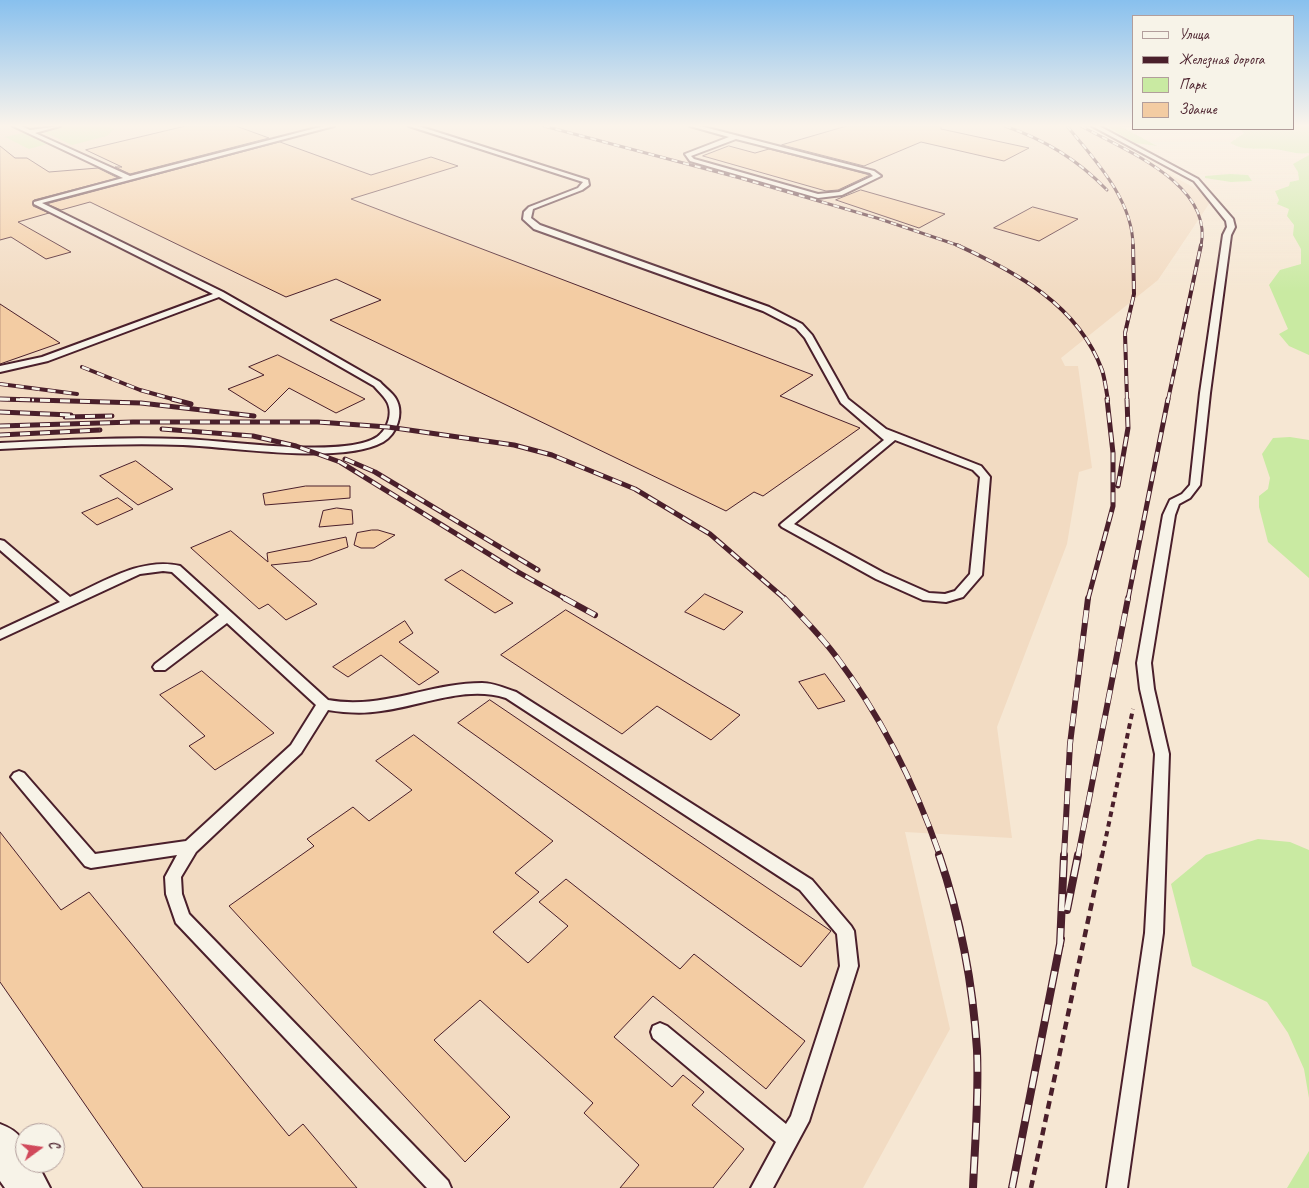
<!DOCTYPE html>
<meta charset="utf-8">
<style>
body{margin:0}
#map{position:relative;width:1309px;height:1188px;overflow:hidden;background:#f6e7d3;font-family:Caveat,sans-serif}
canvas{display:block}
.legend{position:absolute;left:1132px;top:15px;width:162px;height:115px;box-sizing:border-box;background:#f7f3e8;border:1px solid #b29e9c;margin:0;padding:6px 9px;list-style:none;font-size:15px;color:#4a1f2b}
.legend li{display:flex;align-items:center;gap:10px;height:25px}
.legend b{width:25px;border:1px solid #b29e9c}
.north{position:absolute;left:15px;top:1123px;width:50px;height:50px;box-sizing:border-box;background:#f7f3e8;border:1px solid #b29e9c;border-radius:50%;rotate:76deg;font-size:14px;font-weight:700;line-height:20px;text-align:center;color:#4a1f2b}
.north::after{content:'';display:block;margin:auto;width:18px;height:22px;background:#d1495b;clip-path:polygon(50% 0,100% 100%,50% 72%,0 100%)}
</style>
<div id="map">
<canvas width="1309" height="1188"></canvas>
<ul class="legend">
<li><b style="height:6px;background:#f7f3e8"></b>Улица</li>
<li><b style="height:6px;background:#4a1f2b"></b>Железная дорога</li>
<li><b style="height:14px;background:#c9eaa2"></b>Парк</li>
<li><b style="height:14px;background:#f3cca3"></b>Здание</li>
</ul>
<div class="north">С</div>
</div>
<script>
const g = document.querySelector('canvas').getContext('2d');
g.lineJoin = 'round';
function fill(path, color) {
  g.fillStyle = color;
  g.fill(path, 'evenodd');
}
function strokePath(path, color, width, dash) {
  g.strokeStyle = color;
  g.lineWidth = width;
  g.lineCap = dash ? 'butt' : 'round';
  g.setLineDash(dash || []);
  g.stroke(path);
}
fill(new Path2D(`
 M0 126H1081L1213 198 1158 280 1061 358 1065 366H1078L1092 468 1079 472 1067 544 997 727 1012 838 905 832 950 1029 863 1188H143L0 982Z`), '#f2dbc2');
fill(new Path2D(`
 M64 126H107L114 129 107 136 72 145 42 131Z
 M1106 126H1120L1157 146 1135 143Z
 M1293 126H1309V153C1296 155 1286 150 1273 149 1258 148 1244 151 1230 143L1244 133 1239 129H1293Z
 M23 133 47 144 29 149 5 137Z
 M1309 155V355L1289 346 1279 334 1288 329 1269 285 1280 270 1301 264V249L1293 235 1294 225 1287 216 1289 209 1277 204 1279 200 1275 191 1289 186 1290 182 1299 180 1298 172 1293 164Z
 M1230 174 1248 175 1252 181 1231 182 1205 178V176Z
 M1290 437 1309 440V578L1268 542 1259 507V496L1268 489 1270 478 1262 454 1273 438Z
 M1258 839 1290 842 1309 850V1098L1304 1069 1288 1033 1267 1002 1192 966 1171 884 1206 855Z
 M1309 1151V1188H1287Z`), '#c9eaa2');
const building = new Path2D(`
 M186 126H236L269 138 130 174 115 167H122L86 150Z
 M847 126H941V129L1029 148 1004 161 921 142 864 166 782 145Z
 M280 142 371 175 431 157 458 166 351 199 813 375 780 396 860 428 763 496 754 492 726 511 330 320 381 300 336 279 286 297 90 202 61 210 47 204Z
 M0 146 15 158H27L49 172 98 168 118 178 34 200 33 206 49 213 18 222 71 252 46 259 11 237 0 240Z
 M729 146 755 153 769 149 870 175 838 190 826 191 703 156Z
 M861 190 945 214 919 228 836 200Z
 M1033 207 1078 219 1039 241 994 228Z
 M0 304 60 343 0 364Z
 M278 355 365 399 336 413 289 388 265 412 228 389 264 375 249 367Z
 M136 461 173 489 138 505 100 476Z
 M306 486H350V498L265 505 263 494Z
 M118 498 133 509 97 525 82 513Z
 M337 508 352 510 353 524 319 527 323 511Z
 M372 530H378L395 535 374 548H361L354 545 357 533Z
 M231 531 268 562 267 553 346 537 348 547 310 561 271 565 317 604 286 620 268 604 259 609 191 548Z
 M462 570 513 603 495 613 445 580Z
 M705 594 743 612 724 630 685 612Z
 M566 610 740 715 711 740 657 706 622 734 501 655Z
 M405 621 413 633 399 642 439 672 419 685 381 655 348 677 333 667Z
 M202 671 274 733 215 770 189 746 205 736 160 695Z
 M825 674 845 701 818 709 799 682Z
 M490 700 831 931 801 967 458 723Z
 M414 735 553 841 515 873 539 892 493 932 528 963 568 926 539 902 566 879 680 969 694 954 805 1041 766 1089 653 996 614 1037 672 1087 683 1075 704 1092 692 1105 744 1149 713 1188H620L639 1165 584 1113 593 1103 480 1000 434 1040 510 1117 465 1162 229 906 314 846 307 839 353 807 369 821 412 790 376 761Z
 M0 832 61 910 89 892 289 1136 303 1124 357 1188H143L0 982Z`);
fill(building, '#f3cca3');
strokePath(building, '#4a1f2b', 1);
const lane = new Path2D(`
 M13 126H21L30 130 60 126 35 133 130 176 324 126H334L42 203 223 292 380 382C385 388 392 392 396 399 404 413 397 434 383 442 341 465 233 447 183 445 122 443 61 446 0 449V443C60 440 121 437 182 439 226 440 343 459 377 437 388 429 394 412 386 400 383 395 378 391 374 386L219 297 48 361 0 372V366L42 357 213 294 34 204V202L123 178Z
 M409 126H418L588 180 589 185 582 190 533 209 531 218 540 225 769 307 802 324 812 335 848 399 886 429 981 466 990 477 982 575 963 597 946 602 923 600 876 579 782 527 780 525 782 523 884 440 841 403 805 338 796 328 763 311 534 229 523 219 524 212 529 207 578 188 583 182ZM895 440 973 470 980 477 970 574 955 591 945 594 929 593 884 573 794 524Z
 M690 126H700L874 171 881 176 842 195 818 198 690 161 685 154 729 137ZM736 139 870 173 873 176 839 192 818 194 694 159 691 156Z
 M1092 126H1099L1198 179 1233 219 1235 227 1231 235 1210 393 1200 485 1190 498 1179 504 1175 515 1151 663 1154 689 1169 754 1163 933 1127 1188H1107L1145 933 1155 754 1140 689 1137 663 1163 515 1170 500 1182 494 1190 485 1200 393 1223 235 1227 227 1226 221 1194 181Z
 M0 540 4 541 70 597C104 582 141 557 180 566L328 700C382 710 429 683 482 683 493 683 505 688 516 692L812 880 851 926 854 931 858 966 809 1121 773 1188H751L776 1142 653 1038 651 1032 653 1026 660 1023 667 1026 786 1124 791 1116 840 966 837 934 800 890 506 698C465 685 422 706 381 711 363 714 346 713 328 710L301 753 196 852 181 877 182 894 189 914 448 1181 451 1188H427L176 923 166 894 165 877 177 855 91 868 85 866 11 777 14 773 19 771 24 773 95 854 186 841 291 745 316 705 227 623 165 670H155L153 667 155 664 219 615 172 572 163 571 140 574 0 639V630L60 602 0 550Z`);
const street = new Path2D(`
 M0 1124C21 1132 25 1140 25 1163H37L50 1188H5L0 1181Z`);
strokePath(lane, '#4a1f2b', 4);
strokePath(street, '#4a1f2b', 4);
strokePath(new Path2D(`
 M1102 856 1133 709`), '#4a1f2b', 4, [5.5, 4.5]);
strokePath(new Path2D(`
 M1031 1188 1102 855`), '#4a1f2b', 4.5, [8, 5.5]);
fill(lane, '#f7f3e8');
fill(street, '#f7f3e8');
const railFar4 = new Path2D(`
 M544 126 740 178 880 219 960 246
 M1005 126C1045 140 1077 159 1107 190
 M1067 126C1095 160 1133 200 1133 246
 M1081 126C1124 150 1214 184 1201 246`);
const railFar3 = new Path2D(`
 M957 245C1016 272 1078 305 1102 370 1105 379 1106 390 1108 400
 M82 367 140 390 176 400
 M0 384 77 394
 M0 399 34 400
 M1127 400 1125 333 1134 294 1133 245
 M1168 400 1201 245`);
const railFar2 = new Path2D(`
 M0 399 141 403 254 416
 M172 399 191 404
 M0 412 71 415
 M65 417 112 416
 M0 426 133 422H318L388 427 514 445 552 455 635 489 710 534 785 599
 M162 429 253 436 296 446 340 462 518 572 566 599
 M0 435 100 430
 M345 459 375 472 538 570
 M1118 486 1128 428 1127 399
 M1088 599 1113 506V453L1107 399
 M1128 599 1168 399`);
const railFar1 = new Path2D(`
 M564 598 595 615
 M784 598C801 616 820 635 835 655 881 716 915 784 940 856
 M1064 856 1070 744 1088 598
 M1078 856 1128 598`);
const rail = new Path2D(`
 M939 855C960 917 973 985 977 1050 979 1096 975 1142 973 1188
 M1067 910 1078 855
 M1060 945 1064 855
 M1012 1188 1061 939`);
strokePath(railFar4, '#4a1f2b', 3);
strokePath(railFar3, '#4a1f2b', 4);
strokePath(railFar2, '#4a1f2b', 5);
strokePath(railFar1, '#4a1f2b', 6);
strokePath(rail, '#4a1f2b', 8);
strokePath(railFar4, '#f7f3e8', 2, [6]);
strokePath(railFar3, '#f7f3e8', 2.5, [8]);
strokePath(railFar2, '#f7f3e8', 3, [10]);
strokePath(railFar1, '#f7f3e8', 4.5, [13]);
strokePath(rail, '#f7f3e8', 5.5, [17]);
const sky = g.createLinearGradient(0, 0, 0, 292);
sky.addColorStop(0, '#88c0ee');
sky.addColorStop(0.43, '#fbf4eb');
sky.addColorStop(1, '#fbf4eb00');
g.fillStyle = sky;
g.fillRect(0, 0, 1309, 292);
</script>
